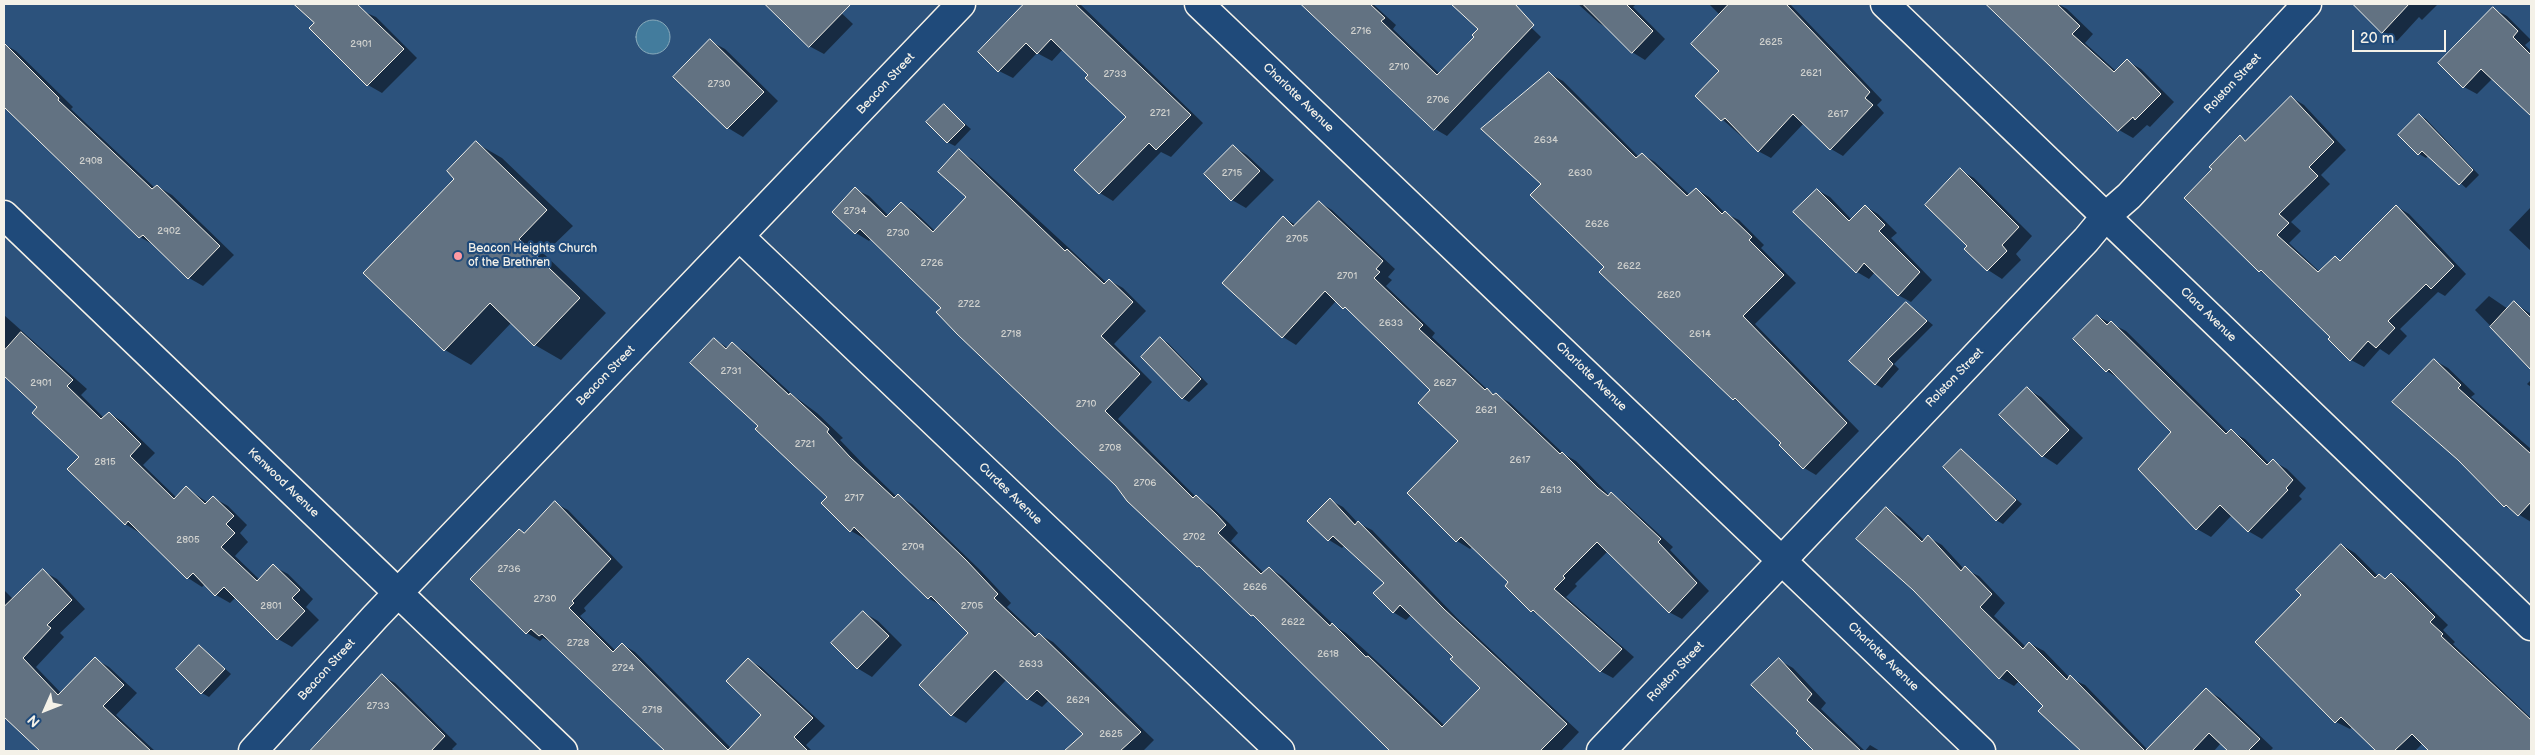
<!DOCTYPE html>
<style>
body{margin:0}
#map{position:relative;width:2535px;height:755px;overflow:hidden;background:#2c527c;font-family:"Balsamiq Sans",sans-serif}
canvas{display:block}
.frame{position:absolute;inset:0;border:5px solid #f4f1e8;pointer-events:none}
.north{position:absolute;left:20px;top:685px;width:50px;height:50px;-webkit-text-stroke:4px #1f4a7a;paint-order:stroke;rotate:226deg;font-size:14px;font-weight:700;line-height:20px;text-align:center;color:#f4f1e8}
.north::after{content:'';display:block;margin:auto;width:18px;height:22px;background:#f4f1e8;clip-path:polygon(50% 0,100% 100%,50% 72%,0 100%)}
.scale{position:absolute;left:2352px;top:30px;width:94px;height:22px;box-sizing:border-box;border:2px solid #f4f1e8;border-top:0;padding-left:6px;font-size:15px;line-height:18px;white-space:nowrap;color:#f4f1e8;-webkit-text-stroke:4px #1f4a7a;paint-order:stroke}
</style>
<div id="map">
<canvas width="2535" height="755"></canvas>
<div class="frame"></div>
<div class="north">N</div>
<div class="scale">20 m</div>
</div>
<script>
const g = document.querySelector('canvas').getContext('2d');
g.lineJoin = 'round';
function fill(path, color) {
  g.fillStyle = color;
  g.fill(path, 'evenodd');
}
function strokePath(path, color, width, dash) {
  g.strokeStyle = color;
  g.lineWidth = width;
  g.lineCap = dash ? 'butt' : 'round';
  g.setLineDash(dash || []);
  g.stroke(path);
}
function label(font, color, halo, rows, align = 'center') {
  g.font = font + ' "Balsamiq Sans",sans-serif';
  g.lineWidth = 4.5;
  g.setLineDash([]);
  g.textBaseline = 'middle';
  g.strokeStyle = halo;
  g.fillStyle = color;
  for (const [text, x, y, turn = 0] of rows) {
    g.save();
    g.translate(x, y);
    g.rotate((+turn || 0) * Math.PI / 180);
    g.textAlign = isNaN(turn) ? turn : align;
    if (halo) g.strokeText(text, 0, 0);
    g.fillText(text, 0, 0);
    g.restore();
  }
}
const water = new Path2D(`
 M636 37a17 17 0 1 1 34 0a17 17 0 1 1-34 0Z`);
fill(water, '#437c9d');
strokePath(water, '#8aabbb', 1);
fill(new Path2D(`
 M295 4H354L360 10 376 17 417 58 382 93 368 85 316 23Z
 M766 4H832L853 24 824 54 809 46Z
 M1026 4H1055L1058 7 1061 4 1081 5 1203 123 1171 157 1161 152 1113 201 1100 193 1128 117 1063 49 1052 61 1037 53 1013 78 999 71 979 52Z
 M1302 4H1373L1396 25 1393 29 1440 74 1476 37 1479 29 1453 4H1507L1541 37 1447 136 1435 129Z
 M1578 4H1636L1633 7 1665 39 1645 60 1632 52 1609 29 1599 23Z
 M1709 4H1790L1882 100 1877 105 1884 113 1843 156 1831 149 1804 123 1771 158 1758 151 1696 96 1720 71V15Z
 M1987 4H2058L2067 9 2093 34 2085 43 2117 72 2127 61 2141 69 2174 102 2150 127 2147 125 2133 138 2119 130Z
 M2364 4H2438L2422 20 2419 17 2397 41 2383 32 2359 8Z
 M2494 9 2507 16 2531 40 2525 45 2531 51V114L2493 78 2477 94 2464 87Z
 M710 41 725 49 778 101 743 137 728 128 675 77Z
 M4 44 16 51 73 107 71 109 155 188 157 186 172 195 234 255 203 286 189 278 154 245 140 237 4 105Z
 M1550 74 1563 81 1639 157 1642 154 1655 162 1690 195 1696 189 1709 197 1725 213 1739 220 1764 245 1761 248 1796 283 1755 324 1859 431 1816 475 1804 468 1782 443 1743 405 1734 399 1605 267 1543 184Z
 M2291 97 2304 105 2346 150 2321 175 2330 184 2291 222 2301 231 2289 243 2320 272 2335 258 2341 262 2396 206 2409 214 2466 274 2445 296 2438 292 2400 329 2407 336 2389 355 2380 349 2364 367 2351 360 2332 336 2271 277 2260 271 2213 169 2240 137 2247 141Z
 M944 106 971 129 955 146 947 142Z
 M2419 115 2426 119 2479 175 2466 188 2429 155 2426 158 2419 154Z
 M476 143 502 158 573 226 544 254 606 313 561 360 535 345 512 322 471 365 445 350 456 179Z
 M1233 146 1247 155 1274 180 1246 208 1232 200Z
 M959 151 972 159 1107 283 1109 280 1123 288 1146 311 1114 344 1152 382 1118 419 1196 497 1210 505 1230 524 1238 533 1231 541 1264 573 1269 568 1282 576 1335 626 1346 633 1381 665 1444 725 1482 688 1411 615 1406 620 1393 612 1385 583 1345 545 1342 548 1329 540 1330 500 1343 507 1358 523 1372 530 1457 618 1579 732 1561 751H1392L1259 619 1207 572 1198 566 943 307 871 239 869 241 856 233 855 189 869 196 889 216 901 203 914 211 935 231 968 197Z
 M1960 170 1974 178 2032 236 2016 254 2021 260 2002 279 1988 270 1966 249 1969 246Z
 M1817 190 1830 197 1852 220 1865 206 1878 214 1897 233 1891 238 1932 280 1911 302 1898 295 1875 272 1869 279 1857 272Z
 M1319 202 1332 210 1395 269 1388 277 1392 280 1386 286 1435 333 1432 337 1490 392 1509 402 1564 454 1576 461 1610 496 1611 494 1624 502 1673 547 1670 550 1709 591 1682 619 1669 612 1608 551 1575 584 1577 586 1566 597 1634 657 1613 678 1600 671 1543 618 1532 611 1510 582 1473 546 1470 549 1457 541 1409 493 1460 440 1432 390 1352 313 1336 301 1296 345 1283 337 1223 283 1284 218 1296 225Z
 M2531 207V251L2509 230Z
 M2489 296 2508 309 2514 303 2531 314V368L2475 310Z
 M1906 303 1933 325 1894 364 1899 369 1882 388 1875 384Z
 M4 315 87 389 81 395 104 418 109 413 123 422 155 453 143 465 177 498 187 488 208 503 214 498 228 506 247 525 240 533 248 542 235 556 260 580 273 566 288 574 313 599 306 607 319 620 292 647 278 639 236 597 230 603 216 595 205 584 202 587 188 578 140 533 125 524 81 457 39 407 4 375Z
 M2097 316 2126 331 2229 433 2231 431 2245 439 2270 464 2273 461 2287 469 2306 488 2299 496 2302 499 2262 539 2248 531 2232 515 2211 537 2197 529 2139 469 2172 432 2121 380 2107 371 2075 339Z
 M714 339 728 348 732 344 746 352 794 396 817 413 843 438 840 440 865 466 897 497 898 496 912 504 980 570 1011 603 1007 607 1038 636 1039 634 1053 642 1154 740 1143 751H1088L1078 740 1084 734 1049 700 1042 707 1028 699 1007 679 966 723 952 715 921 685 970 633 942 606 928 598 866 537 865 539 851 531 828 497 760 426Z
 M1161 339 1168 343 1208 384 1189 402 1182 398Z
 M2434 360 2448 368 2475 394 2471 397 2531 449V522L2505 506 2459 459Z
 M2531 380V387L2527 384Z
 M2027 389 2041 397 2083 438 2057 465 2043 456Z
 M1961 451 2022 504 2003 524 1996 520Z
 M555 503 568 510 623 567 584 608 586 611 580 616 616 651 622 644 635 652 731 748 763 715 749 660 761 667 825 726 806 745 812 751H666L552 643 543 638 540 641 527 633 472 579 525 534Z
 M1886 508 1900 517 1925 541 1928 537 1942 545 1964 569 1979 576 2005 603 1994 616 2026 647 2029 643 2044 651 2070 678 2085 685 2148 750 2206 690 2220 698 2273 748 2270 751H2229L2221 743 2214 751H2083L2040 711 2045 706 2019 681 2014 686 2000 678Z
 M2342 545 2355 553 2378 576 2386 579 2391 574 2404 582 2448 625 2443 630 2455 642 2453 644 2531 718V751H2431L2423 743 2415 751H2377L2352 727 2350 729 2336 722 2302 595Z
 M43 571 57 579 85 609 60 633 64 637 36 667 62 694 95 659 109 667 137 693 116 715 155 751H40L4 715V590L13 599Z
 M863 612 878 621 902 645 872 677 857 668Z
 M200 646 231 674 209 697 202 693Z
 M1779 660 1793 668 1826 703 1821 709 1865 751 1870 745 1880 751H1816L1798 733 1800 731Z
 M383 676 395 683 457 744 452 749 454 751H312Z`), '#0007');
const building = new Path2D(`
 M294 4H357L404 49 367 86 309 28 314 23Z
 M765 4H851L809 47Z
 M1024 4H1075L1191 115 1156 150 1149 143 1099 194 1074 170 1126 117 1085 78 1088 75 1051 39 1037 54 1026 43 998 72 978 52Z
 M1301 4H1370L1385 18 1381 21 1437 75 1474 37 1472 35 1478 29 1451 4H1515L1534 25 1434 130Z
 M1583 4H1626L1653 31 1632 53Z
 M1729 4H1786L1870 92 1865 98 1873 105 1830 150 1793 114 1758 152 1725 118 1721 121 1695 96 1719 71 1691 44Z
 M1986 4H2057L2080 26 2072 34 2114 72 2127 59 2161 94 2135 120 2133 117 2118 131Z
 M2353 4H2409L2382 33Z
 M2493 7 2518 31 2513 37 2531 55V116L2481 69 2463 88 2438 63Z
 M710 39 764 92 727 129 673 77Z
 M4 43 59 98 58 100 152 189 157 185 220 246 188 279 143 235 139 238 4 107Z
 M1549 72 1636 158 1642 153 1687 196 1696 188 1722 214 1725 211 1752 237 1749 240 1784 275 1743 316 1847 423 1803 469 1779 445 1781 443 1735 398 1733 400 1599 272 1604 267 1530 195 1541 184 1481 129Z
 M2291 96 2334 142 2309 167 2318 176 2279 214 2289 223 2277 235 2318 272 2335 256 2340 261 2396 205 2454 266 2431 289 2426 284 2388 321 2395 328 2376 348 2368 341 2350 361 2328 339 2330 337 2261 270 2259 272 2184 198 2212 169 2209 167 2240 135 2245 141Z
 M944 104 965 125 947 143 926 122Z
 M2419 114 2473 170 2459 185 2422 151 2418 155 2398 135Z
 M476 141 547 210 519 239 580 298 534 346 490 303 444 351 363 273 454 179 447 171Z
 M1233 145 1260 171 1231 201 1204 174Z
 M959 149 1065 251 1067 249 1104 284 1109 279 1133 302 1101 336 1140 374 1105 411 1193 498 1196 495 1217 515 1226 525 1218 533 1261 574 1269 567 1330 626 1332 623 1366 657 1368 656 1442 727 1480 688 1450 659 1453 657 1400 605 1393 613 1373 593 1384 583 1333 536 1328 541 1307 521 1330 498 1355 525 1358 521 1444 609 1567 724 1540 751H1390L1253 615 1251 616 1199 566 1197 567 1127 501 1116 486 957 334 936 312 941 308 905 273 860 229 855 234 832 212 855 187 886 217 901 202 933 232 966 197 938 172Z
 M1960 168 2019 227 2002 245 2007 251 1987 271 1964 249 1967 246 1925 205Z
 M1817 189 1849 221 1865 205 1885 225 1879 231 1920 272 1898 296 1864 263 1856 273 1793 212Z
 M1319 201 1383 261 1376 269 1380 272 1374 278 1423 325 1419 329 1485 390 1487 388 1493 395 1496 393 1560 454 1562 452 1598 488 1608 496 1611 492 1661 539 1658 542 1697 583 1669 613 1597 542 1563 576 1565 578 1554 589 1622 649 1600 672 1533 610 1531 612 1505 586 1508 582 1461 537 1456 542 1407 493 1458 441 1418 403 1430 390 1345 307 1343 309 1325 291 1282 338 1222 283 1283 216 1293 226Z
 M2514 301 2531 318V370L2490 327Z
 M1906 302 1927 321 1888 359 1893 364 1875 385 1849 361Z
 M2097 315 2107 325 2111 321 2226 434 2231 429 2267 465 2273 459 2293 480 2286 488 2288 490 2248 532 2220 505 2196 530 2138 469 2171 432 2109 369 2106 372 2073 339Z
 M21 332 73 380 67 386 101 419 109 412 141 444 130 456 174 499 186 486 205 504 213 496 234 516 226 524 235 533 221 547 257 581 273 564 300 590 292 598 305 611 277 640 224 587 215 596 193 573 187 579 128 521 125 525 67 469 79 457 32 413 37 407 4 376V351Z
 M1160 337 1201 379 1182 399 1141 357Z
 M714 338 726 349 732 342 789 395 790 393 802 404 829 429 827 432 850 457 894 498 898 494 966 560 998 594 994 598 1035 637 1039 633 1141 732 1120 751H1064L1083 734 1037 690 1027 700 995 670 951 716 919 685 968 633 931 596 928 599 854 527 850 532 821 503 827 497 755 429 758 426 690 363Z
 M2434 359 2461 385 2458 388 2531 454V502L2518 516 2506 505 2504 507 2458 460 2392 402Z
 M2027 387 2069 430 2042 457 1999 415Z
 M1961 449 2016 500 1996 521 1943 467Z
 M555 501 611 559 572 601 574 603 569 608 613 652 622 643 728 750 761 715 726 681 748 658 813 718 794 737 808 751H665L542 634 539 636 531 629 526 634 470 579 519 529 524 533Z
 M1886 507 1922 542 1928 535 1961 571 1965 566 1992 594 1980 607 2023 649 2029 642 2067 680 2070 675 2145 751 2206 688 2260 739 2248 751H2228L2209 733 2192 751H2081L2038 711 2043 706 2007 670 1999 679 1913 590 1856 539Z
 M2341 544 2375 578 2379 574 2385 579 2391 573 2435 617 2430 622 2443 634 2441 636 2531 720V751H2429L2412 734 2394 751H2376L2341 717 2335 723 2255 642 2301 595 2296 590Z
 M43 569 72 600 47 625 51 628 23 658 58 695 95 657 124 685 103 706 151 751H40L4 717V607Z
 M863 611 889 636 857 669 831 643Z
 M199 645 225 669 201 694 176 669Z
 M1779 658 1812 694 1807 700 1861 751H1814L1796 733 1798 731 1751 685Z
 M382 674 445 736 431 751H310Z`);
fill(building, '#627282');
strokePath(building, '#f4f1e8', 1);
const minor = new Path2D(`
 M1199 4 1981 751
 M1885 4 2531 626
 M4 215 563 751
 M740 237 1280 751
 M253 751 375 617 961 4
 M1601 751 2086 240 2105 217 2129 196 2307 4`);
strokePath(minor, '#f4f1e8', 31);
strokePath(minor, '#1f4a7a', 28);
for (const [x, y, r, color] of [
 [458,256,5,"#ff9aa2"]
]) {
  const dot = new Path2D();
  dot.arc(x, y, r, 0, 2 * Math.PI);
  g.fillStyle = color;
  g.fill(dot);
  strokePath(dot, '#1f4a7a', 2);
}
label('10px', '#d0d1ce', null, [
 ["2716",1361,31],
 ["2625",1771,42],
 ["2901",361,44],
 ["2710",1399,67],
 ["2621",1811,73],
 ["2733",1115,74],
 ["2730",719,84],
 ["2706",1438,100],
 ["2721",1160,113],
 ["2617",1838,114],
 ["2634",1546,140],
 ["2908",91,161],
 ["2715",1232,173],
 ["2630",1580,173],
 ["2734",855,211],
 ["2626",1597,224],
 ["2902",169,231],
 ["2730",898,233],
 ["2705",1297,239],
 ["2726",932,263],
 ["2622",1629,266],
 ["2701",1347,276],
 ["2620",1669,295],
 ["2722",969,304],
 ["2633",1391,323],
 ["2718",1011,334],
 ["2614",1700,334],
 ["2731",731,371],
 ["2901",41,383],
 ["2627",1445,383],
 ["2710",1086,404],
 ["2621",1486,410],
 ["2721",805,444],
 ["2708",1110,448],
 ["2617",1520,460],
 ["2815",105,462],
 ["2706",1145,483],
 ["2613",1551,490],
 ["2717",854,498],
 ["2702",1194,537],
 ["2805",188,540],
 ["2709",913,547],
 ["2736",509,569],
 ["2626",1255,587],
 ["2730",545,599],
 ["2801",271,606],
 ["2705",972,606],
 ["2622",1293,622],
 ["2728",578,643],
 ["2618",1328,654],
 ["2633",1031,664],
 ["2724",623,668],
 ["2629",1078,700],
 ["2733",378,706],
 ["2718",652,710],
 ["2625",1111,734]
]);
label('12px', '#f4f1e8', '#1f4a7a', [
 ["Beacon Street",886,84,-47],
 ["Rolston Street",2233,84,-47],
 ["Charlotte Avenue",1298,98,44],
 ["Clara Avenue",2208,315,44],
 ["Beacon Street",606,376,-46],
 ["Charlotte Avenue",1591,377,44],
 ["Rolston Street",1955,378,-46],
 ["Kenwood Avenue",283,483,44],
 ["Curdes Avenue",1010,494,44],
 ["Charlotte Avenue",1883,657,44],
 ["Beacon Street",327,670,-48],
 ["Rolston Street",1676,672,-47]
]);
label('12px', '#f4f1e8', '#1f4a7a', [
 ["Beacon Heights Church",468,249],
 ["of the Brethren",468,263]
], 'left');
</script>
